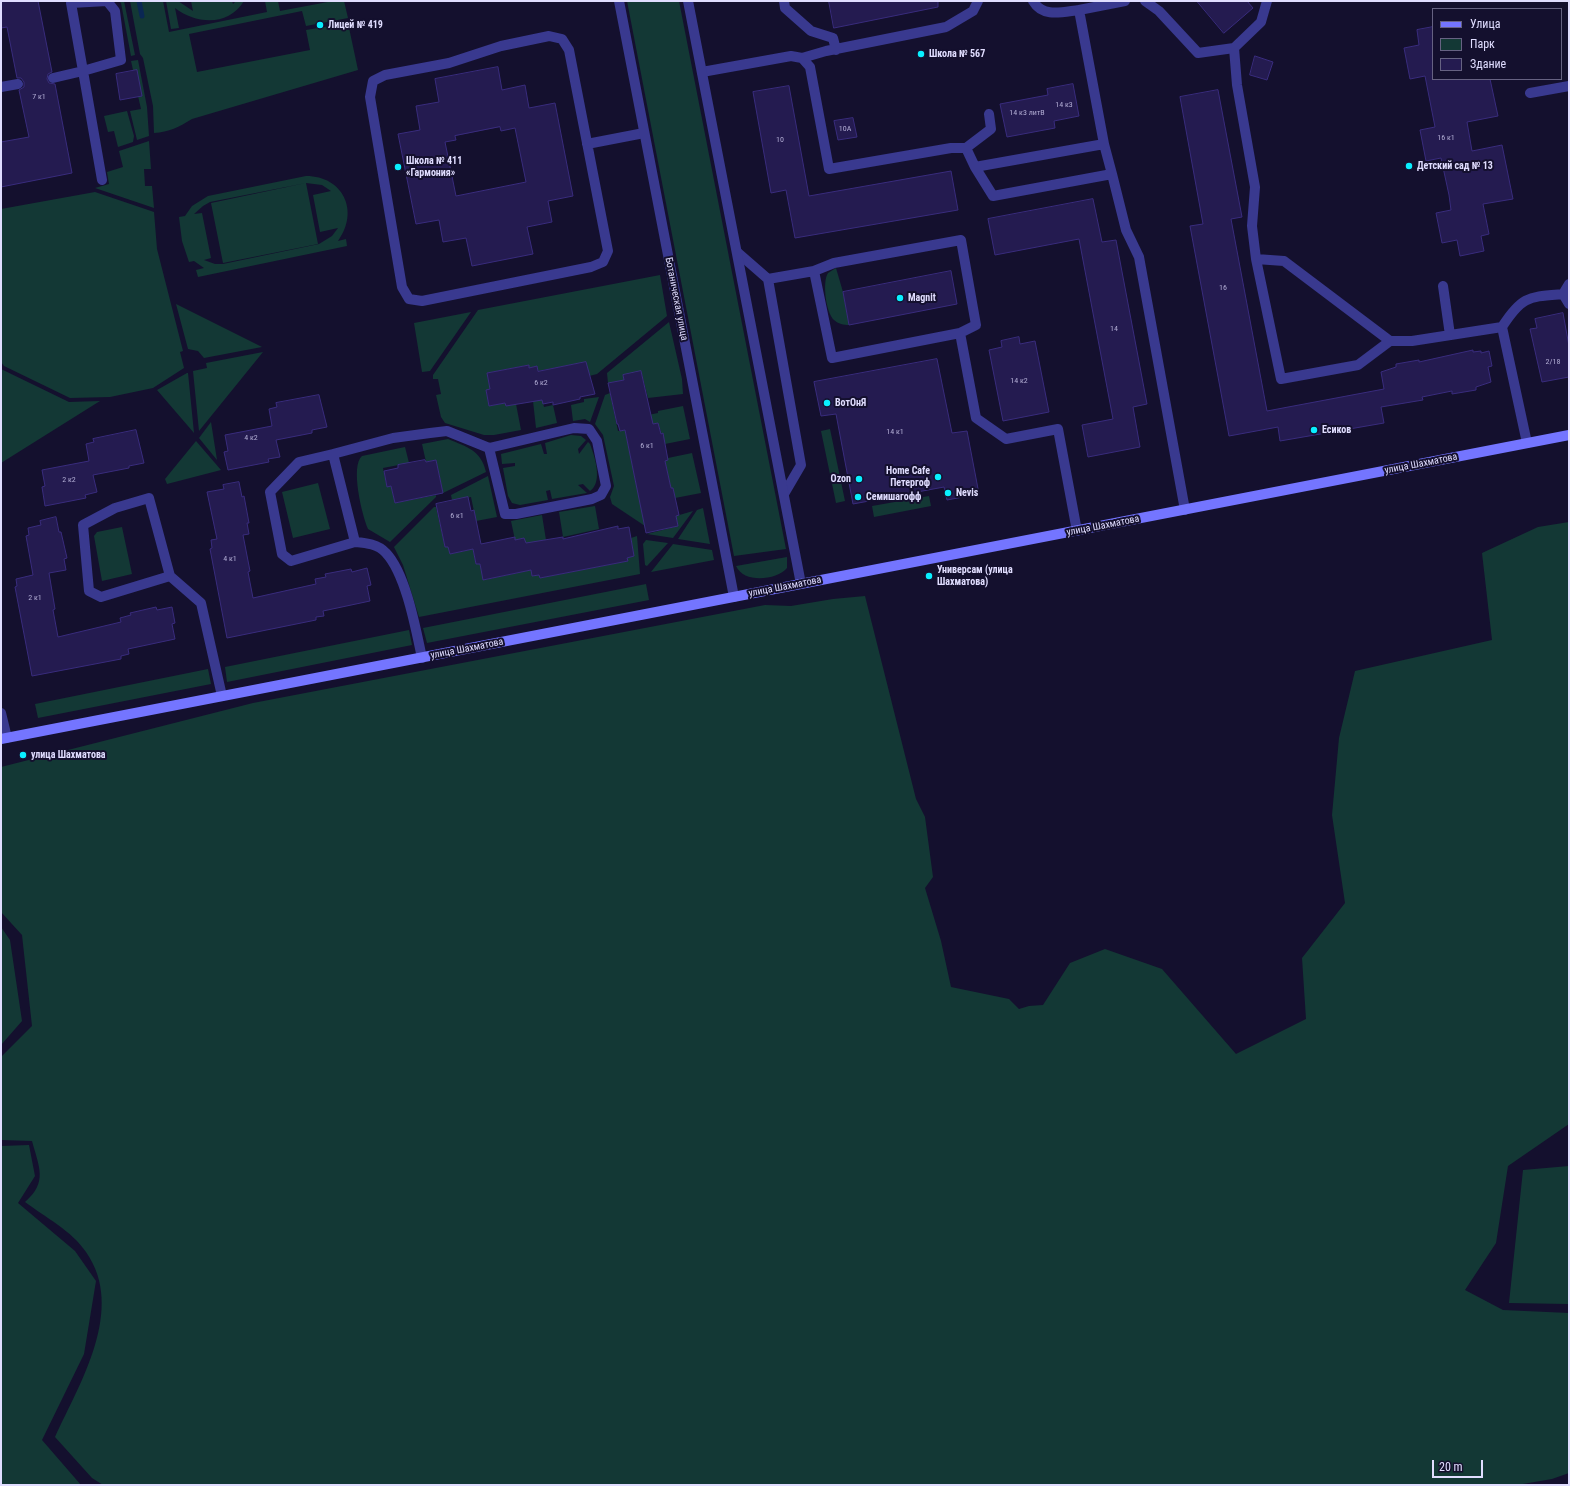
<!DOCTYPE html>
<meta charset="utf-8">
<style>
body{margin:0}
#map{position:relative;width:1570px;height:1486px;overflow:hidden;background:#14102e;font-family:"Roboto Condensed",sans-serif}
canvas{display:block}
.frame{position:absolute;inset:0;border:2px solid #e0ddff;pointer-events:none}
.legend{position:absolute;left:1432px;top:8px;width:130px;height:72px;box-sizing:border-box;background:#14102e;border:1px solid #666282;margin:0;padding:5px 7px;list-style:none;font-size:12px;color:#e0ddff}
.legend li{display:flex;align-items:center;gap:8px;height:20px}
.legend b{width:20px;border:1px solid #666282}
.scale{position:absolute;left:1432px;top:1460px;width:51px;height:18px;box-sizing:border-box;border:2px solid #e0ddff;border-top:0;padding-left:5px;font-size:12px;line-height:14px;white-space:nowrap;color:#e0ddff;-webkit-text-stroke:3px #14102e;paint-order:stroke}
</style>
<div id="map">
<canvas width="1570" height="1486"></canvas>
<div class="frame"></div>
<ul class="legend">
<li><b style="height:5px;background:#7475ff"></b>Улица</li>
<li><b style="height:11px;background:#133835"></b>Парк</li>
<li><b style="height:11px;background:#241b50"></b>Здание</li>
</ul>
<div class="scale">20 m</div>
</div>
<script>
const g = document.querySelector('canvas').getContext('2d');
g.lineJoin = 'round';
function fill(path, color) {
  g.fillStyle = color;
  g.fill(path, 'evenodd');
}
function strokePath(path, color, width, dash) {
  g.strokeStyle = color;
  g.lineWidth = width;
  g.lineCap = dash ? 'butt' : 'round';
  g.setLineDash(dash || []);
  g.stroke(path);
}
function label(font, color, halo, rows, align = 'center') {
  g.font = font + ' "Roboto Condensed",sans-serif';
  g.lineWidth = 4;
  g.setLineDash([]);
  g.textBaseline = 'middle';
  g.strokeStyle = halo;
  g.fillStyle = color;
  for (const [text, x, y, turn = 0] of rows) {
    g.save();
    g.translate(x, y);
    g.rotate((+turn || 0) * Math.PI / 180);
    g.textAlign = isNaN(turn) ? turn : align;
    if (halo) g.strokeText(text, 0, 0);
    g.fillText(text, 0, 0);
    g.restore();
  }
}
fill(new Path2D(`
 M119 1H124L135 55 131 56 121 3Z
 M130 1H163L169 32 267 12 265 1H278L280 11 333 1H344L348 18 306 26 302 11 189 34 197 72 310 50 306 30 348 23 358 70 192 119C179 127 169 132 154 133L153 106 143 58 140 54Z
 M166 1H178L193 11 191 1H232L233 4 236 1H244C228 27 196 24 175 8L179 28 171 29Z
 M627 1H679L786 549 734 556Z
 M138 60 147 107 149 136 137 140 130 111 141 109 138 96 137 70H133L131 61Z
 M127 111 134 136 133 142 118 147 114 131 108 132 104 116Z
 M149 141 151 169H144L145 186H152L154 208 95 188 109 184 107 172 123 167 119 151Z
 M306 176C343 176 360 211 338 241L346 239 347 246 198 277 196 270 204 268 194 261 189 262 182 241 179 217 185 216 192 206 208 196ZM306 183 322 185 331 191 313 195 320 232 338 228 332 236 319 244 223 264H215L204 260 211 258 202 213 194 214 203 206 210 202Z
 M306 183 318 244 223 263 211 203Z
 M95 192 154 212 157 249 183 351 180 352 184 368 153 388 110 397 70 398 4 366 1 362V209Z
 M836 268 843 292 849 325C844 325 838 324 834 320 826 313 822 282 828 273Z
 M660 275 667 316 597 374 589 376 586 362 538 371 537 366 529 368 528 365 487 373 490 389 486 390 489 406 505 403 506 406 516 404 521 430 494 435H484L445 423 441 417 436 395 441 394 438 379H433V375L478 310Z
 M176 304 262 347 204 358 198 351 188 349Z
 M471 312 430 371 422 372 414 323Z
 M669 322 682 379 683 394 648 398 641 371 623 375 624 380 608 383 607 373Z
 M263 352 199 431 193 371 207 368 206 363Z
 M1 369 69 402 100 401 1 463Z
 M187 373H188L194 433 157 390Z
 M610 393 618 431 625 430 645 526 612 504 610 497 614 486 603 435 595 424 605 395Z
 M599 397 590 422 585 419 573 421 571 405 584 402V399Z
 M542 399 544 407 553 405 557 423 536 428 533 401Z
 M683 406 690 439 665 444 658 423 650 425 648 415 658 413V411Z
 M211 422 217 460 199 438Z
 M830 429 845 501 836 503 821 431Z
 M571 435 581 436 586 440 578 449 579 454 588 442 590 444C595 457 603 482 590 491L583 484 578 485 587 493 552 499 550 490 546 491 548 500 520 505 512 503 508 496 503 468 515 466V463L502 464 501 454 541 444 544 454H547L545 443Z
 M448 439C467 447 481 450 486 472L443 493 436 460 426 462 422 444Z
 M196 441 221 470 167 484 165 479Z
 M405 447 409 463 383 468 387 487 391 486 395 503 436 495V497L390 542 368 529C362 515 350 466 362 456Z
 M692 453 701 493 675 498 673 488H671L665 461 668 460V458Z
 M488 476 497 517 476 521 471 497 452 500 451 495Z
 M318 483 330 529 293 538 282 492Z
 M929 496 931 506 874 517 872 506Z
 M595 506 599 529 563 537 559 512Z
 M434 507H436L445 547H448L450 554 473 549 476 564H480L484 580 531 570 532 576 539 575 540 578 628 561 627 558 634 556 631 538 637 536 640 574 419 617 403 565 394 547Z
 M703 508 710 544 678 539 697 510Z
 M693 511 673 538 647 534 678 526 676 516Z
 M542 515 546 540 526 544 524 538 515 540 511 521Z
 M1569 522V1124L1508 1166 1496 1243 1465 1290 1503 1310 1569 1313V1473L1552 1479 1517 1485H103L92 1478 55 1437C80 1383 126 1309 86 1252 72 1231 45 1217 25 1202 48 1182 39 1167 32 1141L1 1140V1057L32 1026 22 935 1 912V767L253 703 765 605 791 606 833 599 865 596 916 799 925 817 933 877 925 888 941 941 951 987 1009 999 1019 1009 1029 1006 1043 1005 1070 963 1105 949 1162 969 1236 1054 1306 1019 1302 958 1345 903 1332 815 1339 738 1355 671 1492 640 1482 553 1538 527Z
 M122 527 132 574 102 581 94 536 97 532Z
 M646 540 668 543 647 566 645 565 643 544Z
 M673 544 712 550 714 560 651 572Z
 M787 557V568C777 580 744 584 736 566Z
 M646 584 649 600 427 643 423 628Z
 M409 630 412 645 227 682 225 667Z
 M208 669 211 684 38 718 35 704Z
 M1 927 10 940 22 1021 1 1045Z
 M29 1145 35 1176 18 1203 75 1251 96 1281 84 1354 42 1440 81 1485H1V1146Z
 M1569 1166V1304L1509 1303 1523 1170Z`), '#133835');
strokePath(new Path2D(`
 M139 1 142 16`), '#0a2753', 5);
const building = new Path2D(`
 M1 1H38L52 72 48 74 47 79 49 83 55 84 72 173 1 187V142L29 137 19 90 24 87V82L21 78H17L7 27 1 28Z
 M829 1H938V7L834 28Z
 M1197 1H1247L1253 8 1224 33Z
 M1433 27V79H1490L1498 116 1467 122 1472 151 1502 145 1513 199 1483 204 1489 234 1481 236 1484 251 1460 256 1457 240 1442 243 1436 213 1451 210 1449 195 1441 158 1426 161 1420 130 1435 127 1425 76 1410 79 1404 48 1419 45 1417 30Z
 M1255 56 1273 62 1267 80 1250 75Z
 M498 67 502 90 525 85 529 108 555 103 573 196 548 201 552 222 527 227 533 254 472 266 466 238 443 242 439 220 416 224 398 134 420 130 416 106 439 102 435 79ZM500 127 501 131 515 128 526 182 456 196 445 142 456 140 455 136Z
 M137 70 142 96 120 100 116 74Z
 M1073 84 1079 116 1054 121 1055 128 1007 137 1000 104 1048 95 1047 89Z
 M789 86 809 196 951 171 958 210 795 238 786 190 771 193 753 92Z
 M1218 90 1242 217 1231 219 1267 411 1384 389 1381 372 1396 367V364L1419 360V362L1473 350V352L1481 351V353L1489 351 1492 366 1488 367 1491 382 1476 387V390L1452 394V391L1422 397 1423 400 1381 407 1384 423 1280 441 1278 427 1229 436 1190 226 1203 224 1180 97Z
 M853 118 857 137 838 140 834 121Z
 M1093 199 1102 242 1116 240 1147 404 1133 407 1140 447 1088 457 1082 425 1113 419 1079 239 995 255 988 219Z
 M951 271 957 304 849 325 843 292Z
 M1563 313 1569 346V377L1542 382 1530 329 1537 328 1535 319Z
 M1019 337 1020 344 1035 341 1049 412 1003 421 989 350 1002 347 1001 341Z
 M937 359 952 433 967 431 979 494 947 500 944 487 853 504 836 414 821 416 814 382Z
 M586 362 595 394 580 397V399L553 405V402L543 404 542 400 506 406 505 403 489 406 486 390 490 389 487 373 529 365V368L537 366 538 371Z
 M641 371 653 424 658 423 661 434 663 433 668 460 665 461 671 488H673L679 515 676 516 678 526 646 533 625 430 620 431 618 424H617L608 383 624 380 623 375Z
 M319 395 327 427 312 430V433L276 440 280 457 268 459 269 462 228 470 224 452 228 451 225 435 272 426 269 409 277 407 276 403Z
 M136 430 144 463 129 466V468L93 475 97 492 85 495 86 498 45 506 42 487 45 486 42 470 89 461 86 444 94 442 93 439Z
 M425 460 426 462 436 460 443 493 395 503 391 486 387 487 384 471 398 468V465Z
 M239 482 242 497 244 496 249 523H247L249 534 243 535 250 571 248 572 253 598 316 584 315 579 326 577 325 574 351 569 352 572 367 568 371 585 367 586 370 601 323 611 324 616 316 617V620L227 638 210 549 212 548 211 540 217 539 207 492 224 489 223 485Z
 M468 497 471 511 474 510 481 544 515 537V540L524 538 526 543 563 537V539L618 526V529L629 527 634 556 627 558 628 561 540 578 539 575 532 576 531 570 483 580 480 564H476L473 549 450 554 448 547H445L436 504Z
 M56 517 59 532H61L67 558 64 559 66 570 49 573 55 609 53 610 58 637 121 622 120 618 131 615 130 613 156 607 157 610 172 607 175 623 172 624 175 639 128 649 129 654 121 656V659L32 676 15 587 17 586 16 579 33 575 26 536 29 535 28 528 41 525 40 521Z`);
fill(building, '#241b50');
strokePath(building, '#392c7d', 1);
strokePath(new Path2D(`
 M107 1 115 11 121 60 83 71 71 3Z
 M784 1 785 8 811 31 833 38 836 50
 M1033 1C1043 18 1062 12 1079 10
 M1145 1 1159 11 1198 53 1234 48 1261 22 1267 1
 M549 36 562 39 569 50 608 251 603 262 591 267 422 301 409 299 402 287 370 97 373 81 385 75 449 63 501 46Z
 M1234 48 1237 85 1255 187 1252 226 1256 259 1281 379 1358 365 1390 341H1412L1502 327
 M802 58 826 51 946 27 973 11 978 1
 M702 72 791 56 802 58 810 67 829 169 951 148H966L991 129 989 114
 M53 78 83 71 102 180
 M1 87 18 84
 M1530 93 1569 86
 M587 144 644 133
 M1104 144 1079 10 1125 1
 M966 148 975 167 993 196 1112 174 1126 230 1139 257 1185 510
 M975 167 1104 144 1112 174
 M737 252 768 279 801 465 784 494
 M1256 259 1284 261 1390 341
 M814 271 834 263 961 240 976 325 960 333
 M768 279 814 271 832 358 960 333 976 418 1006 439 1058 429 1077 531
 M1443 286 1450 335
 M1563 294 1569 304
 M1527 443 1502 327C1522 296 1528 297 1563 294L1569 284
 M333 454 299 462 270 492 282 554 291 561 355 542
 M170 576 101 597 89 591 83 525 115 508 149 498 170 576 201 603 222 696
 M422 658C416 630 406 574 386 553 378 544 366 543 355 542L333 454 393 438 430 433 447 431 489 448 574 428 589 429 597 441 606 486 601 495 592 499 516 514H505L489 448`), '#39398f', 10);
strokePath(new Path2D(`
 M619 1 734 597
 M688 1 801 584
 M1 713 7 738`), '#39398f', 10);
strokePath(new Path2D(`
 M1 739 1569 435`), '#7475ff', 10);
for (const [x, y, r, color] of [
 [320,25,4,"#09efff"],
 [921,54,4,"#09efff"],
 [1409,166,4,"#09efff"],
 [398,167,4,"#09efff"],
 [900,298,4,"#09efff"],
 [827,403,4,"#09efff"],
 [1314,430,4,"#09efff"],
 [938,477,4,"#09efff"],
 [859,479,4,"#09efff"],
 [948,493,4,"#09efff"],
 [858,497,4,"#09efff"],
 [929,576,4,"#09efff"],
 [23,755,4,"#09efff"]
]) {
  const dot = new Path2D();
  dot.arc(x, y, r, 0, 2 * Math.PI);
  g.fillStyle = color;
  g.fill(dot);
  strokePath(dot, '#14102e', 1.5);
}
label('8px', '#b1acd3', null, [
 ["7 к1",39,97],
 ["14 к3",1064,105],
 ["14 к3 литВ",1027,113],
 ["10А",845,129],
 ["16 к1",1446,138],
 ["10",780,140],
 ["16",1223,288],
 ["14",1114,329],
 ["2/18",1553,362],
 ["14 к2",1019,381],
 ["6 к2",541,383],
 ["14 к1",895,432],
 ["4 к2",251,438],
 ["6 к1",647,446],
 ["2 к2",69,480],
 ["6 к1",457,516],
 ["4 к1",230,559],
 ["2 к1",35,598]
]);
label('bold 10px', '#e0ddff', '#14102e', [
 ["Лицей № 419",328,25],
 ["Школа № 567",929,54],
 ["Школа № 411",406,161],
 ["«Гармония»",406,173],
 ["Детский сад № 13",1417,166],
 ["Magnit",908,298],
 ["ВотОнЯ",835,403],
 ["Есиков",1322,430],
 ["Home Cafe",930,471,"right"],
 ["Петергоф",930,483,"right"],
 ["Ozon",851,479,"right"],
 ["Nevis",956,493],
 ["Семишагофф",866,497],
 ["Универсам (улица",937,570],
 ["Шахматова)",937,582],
 ["улица Шахматова",31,755]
], 'left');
label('10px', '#e0ddff', '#14102e', [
 ["Ботаническая улица",676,299,79],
 ["улица Шахматова",1421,464,-11],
 ["улица Шахматова",1103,526,-11],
 ["улица Шахматова",785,587,-11],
 ["улица Шахматова",467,649,-11]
]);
</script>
